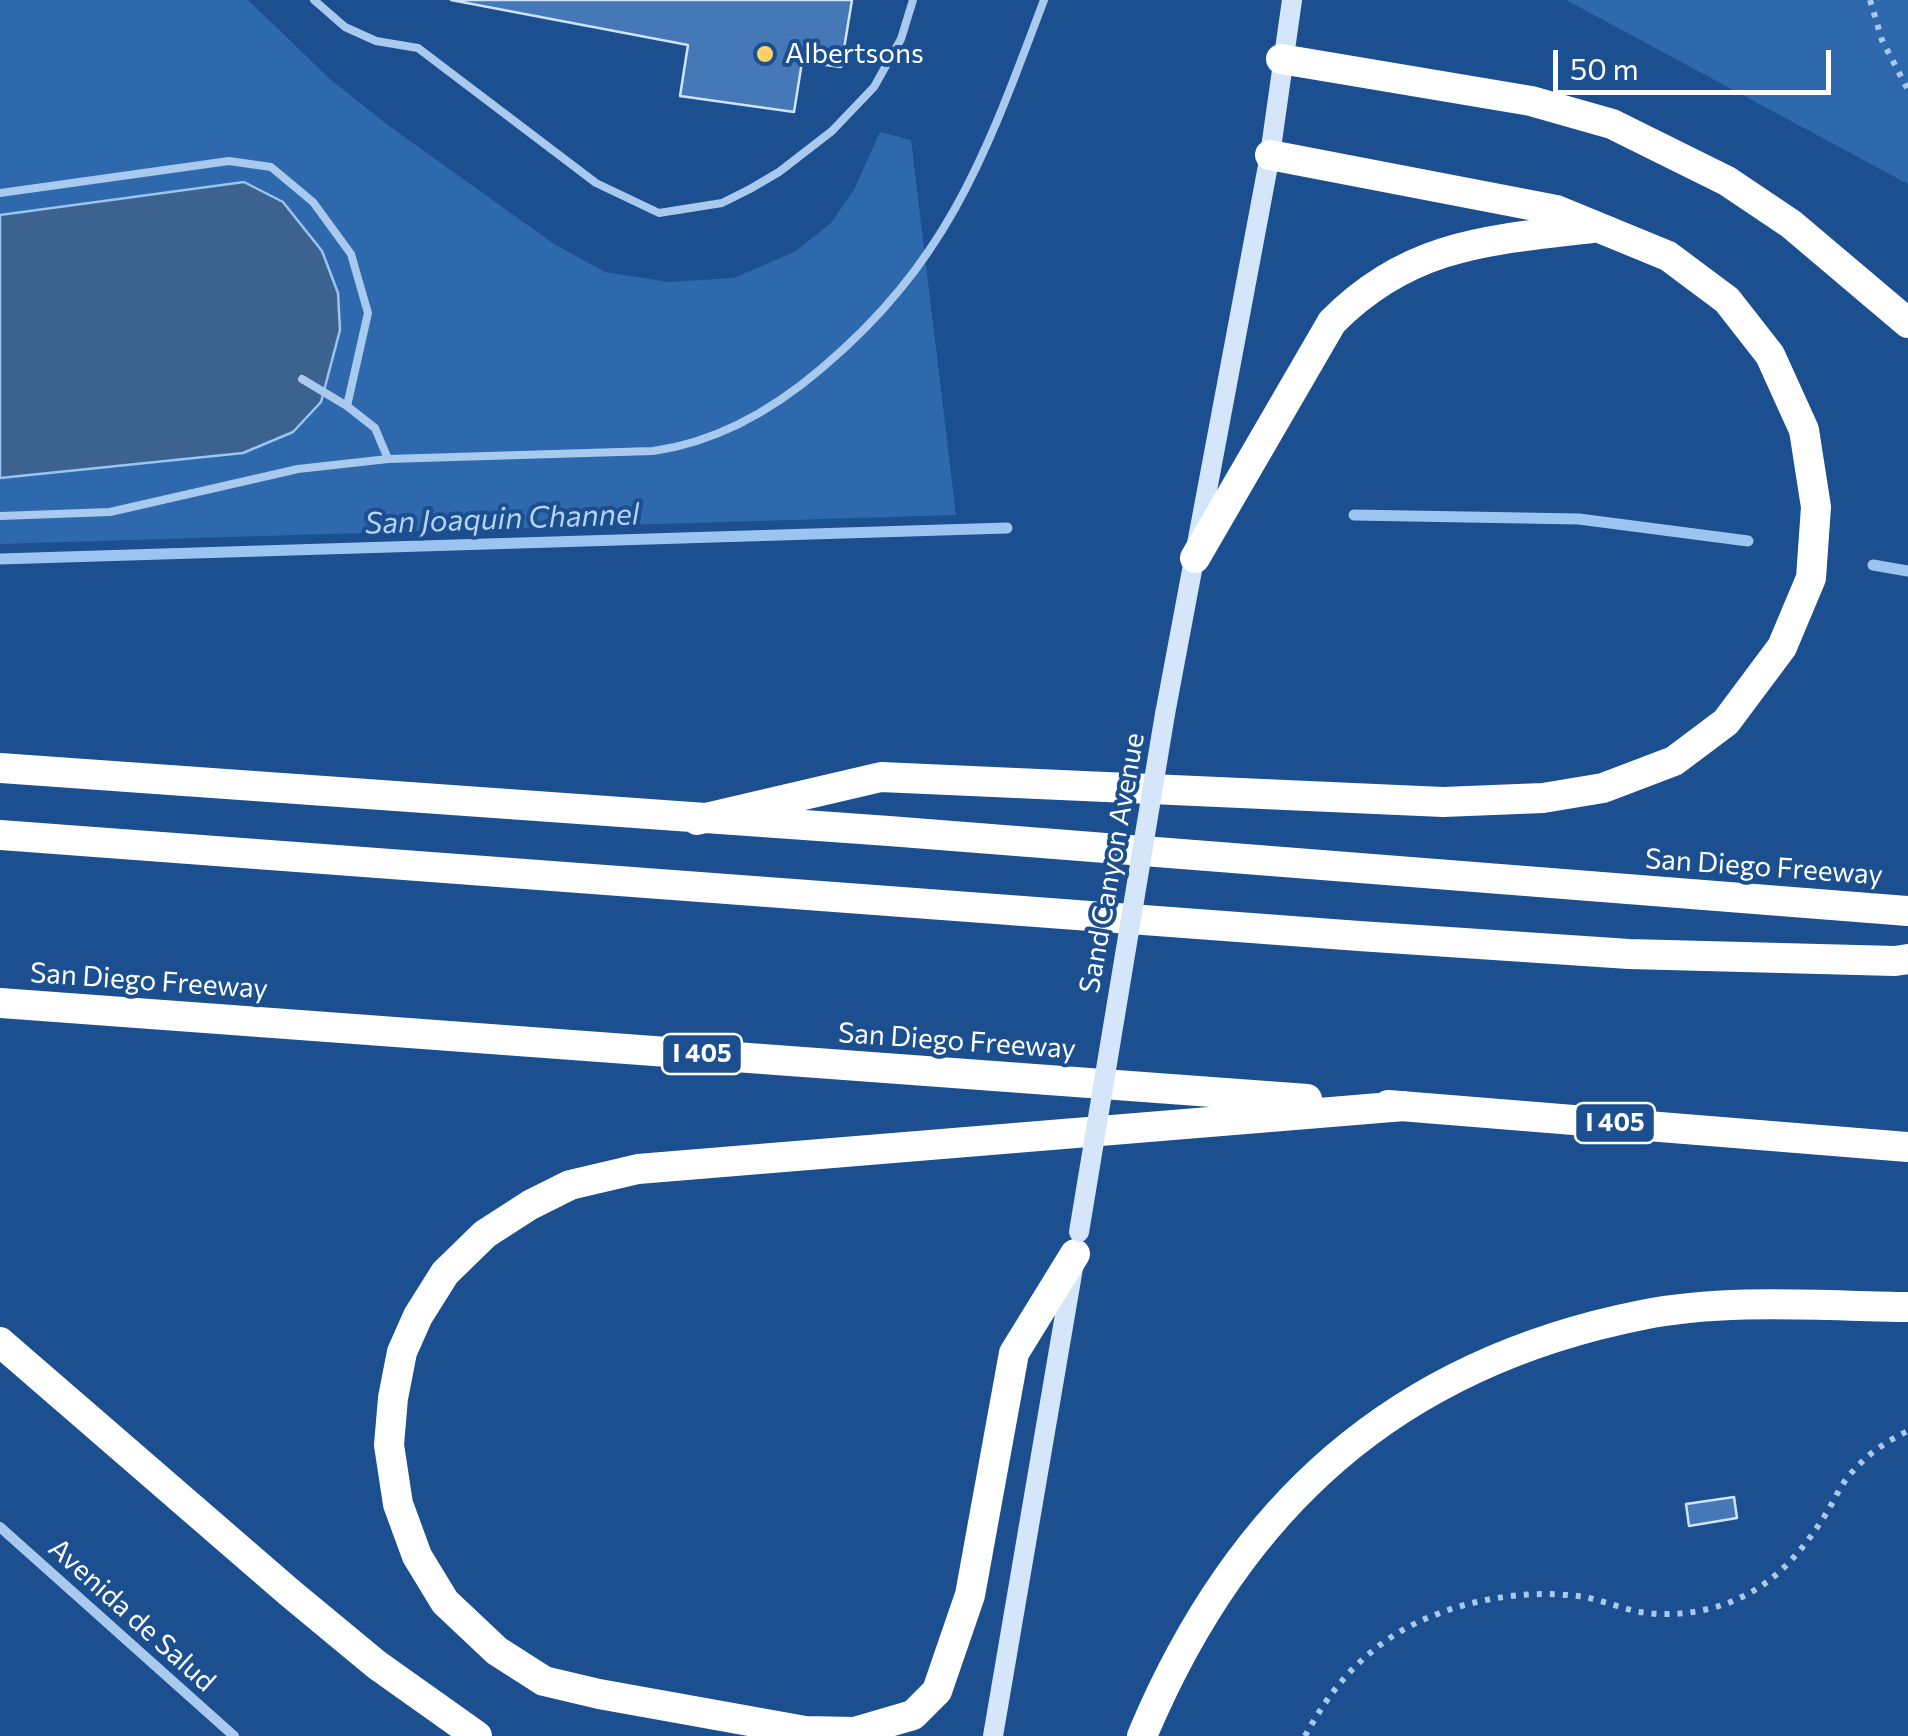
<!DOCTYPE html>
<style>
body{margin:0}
#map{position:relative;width:1908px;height:1736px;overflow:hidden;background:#1b4f8f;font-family:Commissioner,sans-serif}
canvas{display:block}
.scale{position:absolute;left:1553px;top:50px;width:278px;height:45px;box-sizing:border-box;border:5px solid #fff;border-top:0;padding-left:12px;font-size:30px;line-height:35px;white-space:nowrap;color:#fff;-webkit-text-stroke:8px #1b4f8f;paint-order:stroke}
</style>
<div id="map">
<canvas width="1908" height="1736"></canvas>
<div class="scale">50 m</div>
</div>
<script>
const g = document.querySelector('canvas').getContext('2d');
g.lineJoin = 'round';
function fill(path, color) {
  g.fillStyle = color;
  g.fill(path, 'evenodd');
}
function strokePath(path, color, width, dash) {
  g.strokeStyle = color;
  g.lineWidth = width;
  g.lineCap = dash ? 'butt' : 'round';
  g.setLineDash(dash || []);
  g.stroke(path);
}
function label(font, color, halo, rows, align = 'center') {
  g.font = font + ' Commissioner,sans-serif';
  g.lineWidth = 8;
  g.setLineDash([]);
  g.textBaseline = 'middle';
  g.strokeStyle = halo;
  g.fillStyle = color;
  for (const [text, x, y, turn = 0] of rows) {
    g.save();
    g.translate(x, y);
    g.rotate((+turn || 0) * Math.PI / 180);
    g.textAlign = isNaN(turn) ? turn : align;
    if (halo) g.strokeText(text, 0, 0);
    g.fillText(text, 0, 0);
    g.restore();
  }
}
fill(new Path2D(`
 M0 0H248L331 80 389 126 554 244 605 272 669 282 734 278 796 251 831 223 854 190 880 132 911 140 956 515 0 544Z
 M1566 0H1908V184Z`), '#2e69ad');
const water = new Path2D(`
 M244 182 283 202 322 251 338 293 340 330 321 402 293 432 243 453 0 478V215Z`);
fill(water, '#3c6290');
strokePath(water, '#9cc4f0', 2.5);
strokePath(new Path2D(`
 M1354 515 1579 519 1748 541
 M0 559 1007 528
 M1873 565 1908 571`), '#9cc4f0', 11);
const building = new Path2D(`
 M451 0H852L841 67 802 62 794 112 680 96 688 45Z
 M1734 1497 1737 1518 1689 1526 1686 1504Z`);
fill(building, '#4478b7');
strokePath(building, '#cfe3fa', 2.5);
strokePath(new Path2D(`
 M1870 0 1882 40 1908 90
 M1305 1736C1322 1705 1342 1676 1370 1653 1424 1606 1515 1586 1584 1597 1601 1600 1618 1607 1635 1611 1664 1617 1697 1614 1725 1604 1774 1587 1803 1551 1829 1509 1836 1496 1843 1481 1853 1471 1869 1453 1887 1441 1908 1431`), '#a9c9ee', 6, [5, 8]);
strokePath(new Path2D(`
 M314 0 345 27 376 41 418 48 596 183 659 213 722 203 750 189 779 172 832 131 874 87 901 39 913 0
 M0 193 229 161 271 167 313 202 351 254 368 313 347 406 375 428 388 459
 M302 379 347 406
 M0 516 110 512 298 469 388 459 653 451C718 442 773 410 822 368 950 260 987 151 1044 0`), '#a9c9ee', 8);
strokePath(new Path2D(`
 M0 1527 234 1736`), '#a9c9ee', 10);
strokePath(new Path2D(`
 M1165 714 1270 155 1292 0
 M993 1736 1073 1268`), '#d6e6fa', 20);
strokePath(new Path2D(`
 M1281 59 1531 101 1612 124 1727 181 1791 224 1908 323
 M1195 558 1332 322C1409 244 1488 240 1592 228
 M0 768 889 831 1908 911
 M697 820 881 777 1443 802 1543 798 1603 788 1674 761 1726 722 1782 647 1811 578 1816 507 1804 430 1770 355 1727 300 1668 256 1556 210 1270 155
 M0 835 1359 936 1629 954 1895 961 1908 959
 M0 1003 1307 1099
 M1388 1105 1908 1147
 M1075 1254 1014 1353 970 1595 937 1691 913 1715 855 1732 805 1731 599 1694 544 1681 497 1651 445 1602 417 1556 398 1504 389 1445 393 1398 402 1352 418 1316 445 1273 485 1234 530 1205 570 1185 638 1169 1404 1106
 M0 1342 290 1593 377 1665 477 1736
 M1142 1736C1238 1507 1395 1364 1642 1315 1728 1298 1821 1306 1908 1307`), '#fff', 30);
strokePath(new Path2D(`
 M1079 1232 1165 714`), '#d6e6fa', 20);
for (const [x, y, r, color] of [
 [765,54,10,"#ffd166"]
]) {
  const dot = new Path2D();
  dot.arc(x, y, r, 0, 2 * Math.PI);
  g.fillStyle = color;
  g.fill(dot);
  strokePath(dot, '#1b4f8f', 4);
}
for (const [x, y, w] of [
 [702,1054,80],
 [1615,1123,80]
]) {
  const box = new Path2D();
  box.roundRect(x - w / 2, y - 20, w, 40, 8);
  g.fillStyle = '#1b4f8f';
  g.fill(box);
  strokePath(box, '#fff', 2.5);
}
label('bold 25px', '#fff', null, [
 ["I 405",702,1054],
 ["I 405",1615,1123]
]);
label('28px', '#fff', '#1b4f8f', [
 ["Albertsons",785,54]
], 'left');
label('28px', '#fff', '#1b4f8f', [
 ["Sand Canyon Avenue",1112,863,-80],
 ["San Diego Freeway",1764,867,4],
 ["San Diego Freeway",149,981,4],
 ["San Diego Freeway",957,1041,4],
 ["Avenida de Salud",132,1615,42]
]);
label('italic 30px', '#b5d3f5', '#1b4f8f', [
 ["San Joaquin Channel",502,519,-2]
]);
</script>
